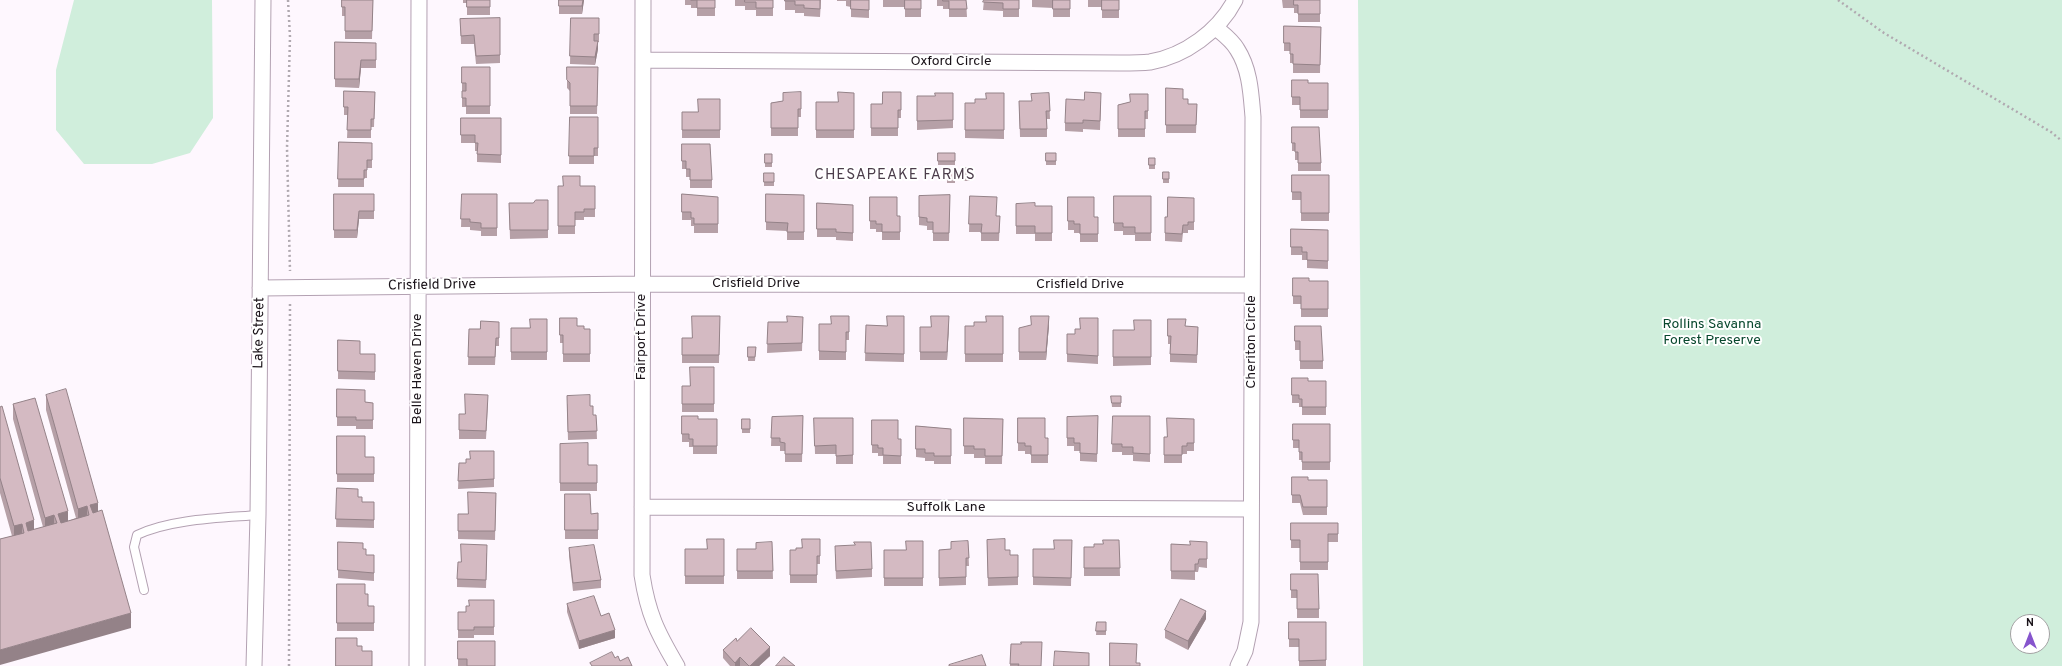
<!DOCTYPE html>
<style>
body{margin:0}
#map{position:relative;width:2062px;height:666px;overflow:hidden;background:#fef7fe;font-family:Overpass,sans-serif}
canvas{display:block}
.north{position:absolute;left:2010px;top:614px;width:40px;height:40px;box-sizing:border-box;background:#fff;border:1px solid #a3a1a3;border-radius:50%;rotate:0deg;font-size:11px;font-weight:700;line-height:16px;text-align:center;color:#1a1319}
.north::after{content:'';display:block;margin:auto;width:14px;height:18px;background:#8655cd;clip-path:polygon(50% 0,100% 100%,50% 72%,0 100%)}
</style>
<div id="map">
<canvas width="2062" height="666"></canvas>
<div class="north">N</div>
</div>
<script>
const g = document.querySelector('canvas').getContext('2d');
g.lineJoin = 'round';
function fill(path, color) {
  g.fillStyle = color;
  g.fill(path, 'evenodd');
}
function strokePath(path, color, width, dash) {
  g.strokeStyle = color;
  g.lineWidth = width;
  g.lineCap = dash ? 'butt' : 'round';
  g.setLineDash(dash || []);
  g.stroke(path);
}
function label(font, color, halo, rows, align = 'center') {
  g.font = font + ' Overpass,sans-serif';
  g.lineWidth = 4;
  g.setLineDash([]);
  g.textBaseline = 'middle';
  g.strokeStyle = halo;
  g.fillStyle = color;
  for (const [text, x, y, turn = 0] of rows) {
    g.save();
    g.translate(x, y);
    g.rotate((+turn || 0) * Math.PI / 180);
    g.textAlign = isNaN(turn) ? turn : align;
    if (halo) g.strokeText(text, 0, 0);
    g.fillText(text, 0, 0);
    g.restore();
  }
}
fill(new Path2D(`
 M74 0H212L213 118 190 153 152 164H84L56 130V70Z
 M1358 0H2062V666H1363ZM2018 622H2042V646H2018Z`), '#d0eedc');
const lane = new Path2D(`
 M144 590 134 547 137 535C170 519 221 518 258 515`);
const street = new Path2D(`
 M643 0 642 575C648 614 657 632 677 666
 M1215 27C1222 33 1232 40 1237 49 1250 69 1251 93 1253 117L1251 622 1245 651 1238 666
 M643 60 1120 63C1130 63 1141 63 1150 62 1185 56 1219 31 1235 0
 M260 288 642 284 1252 285
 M642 507 1251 509
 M254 666 258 515 263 0
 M417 666 419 0`);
strokePath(lane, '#b3a1b2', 10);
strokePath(street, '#b3a1b2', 17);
strokePath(new Path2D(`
 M288 0 290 37 287 148 290 271
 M1838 0 1884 33 2051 132 2062 141
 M289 666 290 304`), '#b0a9b0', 2.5, [2, 3]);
strokePath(lane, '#fff', 8);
strokePath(street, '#fff', 15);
fill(new Path2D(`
 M342 0H373L372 39H345V16H342Z
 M463 0H490V15H467V3H463Z
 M559 0H584L582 14H559Z
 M685 0H715V16H697V8H691V5H685Z
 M735 0H773V16H756V10H745V6H735Z
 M785 0H821L820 17 804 16V13H795V10H785Z
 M837 0H869V18L851 17V7L846 6V1H837Z
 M883 0H921V17H905V7H883Z
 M937 0H966L967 17H949V9H943V6H937Z
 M984 0H1019V17H1003V11L983 10Z
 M1032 0H1070V17H1053V8L1032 7Z
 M1088 0H1119V18H1102V7H1088Z
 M1282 0H1320V22H1298V13H1294V8H1283Z
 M500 18V63L476 64 474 44H461L460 19Z
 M571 18H599V42H598V49L595 65 570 64Z
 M1284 26 1321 27 1320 73H1293V63H1290V51H1284Z
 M335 42 376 43V68H361L359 88 335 87Z
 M462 67H490V114H466V107H462Z
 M567 67H598L597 114H570V91L567 88Z
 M1292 80 1308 83H1328V118H1300V105H1292Z
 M1166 88 1183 99 1188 104H1197L1196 133H1166Z
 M344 91 375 92 374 127H371V138H347L348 115H344Z
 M801 92V117H798V136H771V103L783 101Z
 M901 92V118H898V136H871V104H882Z
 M854 93V138H816V102H838Z
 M953 93V128L917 130V96H935Z
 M1004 93V139L965 138V103H975Z
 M1049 93 1050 119H1047V137H1020L1019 101H1031Z
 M1148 94V119H1145V137H1118V105L1130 102Z
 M720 99V138H682V112H698Z
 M1101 101 1100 130 1083 129V132L1065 131V123Z
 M570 117H598V156H594V164H569Z
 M461 118H501V163L477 162V151H475V143H461Z
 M1292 127 1321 163V171H1298V160H1295V151H1292Z
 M339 142 372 143V168H367V178H364V187H338Z
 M682 144 712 180V188H690V177H686V169H682Z
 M938 153H955V165H938Z
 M1046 153H1056V165H1046Z
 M765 154H772V167H765Z
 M1149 158H1155V169H1149Z
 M963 168H972V181H963Z
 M947 170H955V183H947Z
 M1163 172H1169V183H1163Z
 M764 173H774V186H764Z
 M1292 175H1329V221H1301V200H1292Z
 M558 186H595V217H584V220H575V234H558Z
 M334 194H374V219H359L357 238H334Z
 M462 194H497V236H481V231L470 230V227H461Z
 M682 194 718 197V233H694V226H691V220H682Z
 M766 194 804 195V240H787V231L766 230Z
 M950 195 949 241H933V230H927V226L919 225V196Z
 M970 196 997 216H1000L999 241H981V232H969Z
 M1114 196H1151V241H1135V235H1123V231H1114Z
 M870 197 897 216H900V240H882V232H876V229H870Z
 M1068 197 1094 217H1098V242H1080V233H1074V230H1068Z
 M1194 198V230H1188V233H1183L1182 242 1165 241V217H1167Z
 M548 200V238L510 239 509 203H533Z
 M817 203 853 205V241L836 240V237H817Z
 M1016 204 1035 206H1052V241H1035V234H1016Z
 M1291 229 1328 230V269L1307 268V260H1302V255H1291Z
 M1293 278 1309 281H1328V317H1301V304H1293Z
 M720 316 719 363H682V338H692Z
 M849 316V340H846V360H819V324H831Z
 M904 316V362L865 361 866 325 887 326Z
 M1003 316V362H965V326H974Z
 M803 317 802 351 767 353 768 322H787Z
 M560 318 584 329H590V362H563V343H560Z
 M1098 318V364L1067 362V334H1075L1080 329Z
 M547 319V360H511V328H530Z
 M1168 319 1186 326 1198 327 1197 363 1170 362V344H1168Z
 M1151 320V365L1113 366V330H1134Z
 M499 322V346H496L495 365H468L469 329H480Z
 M949 324 947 360H920V327H931Z
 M1049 325 1046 360H1019V328Z
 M1295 326 1323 361V369H1300V350H1295Z
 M338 340 360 354H375V380L338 379Z
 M748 347H756L755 361H748Z
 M714 367V412H682V386H690Z
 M1292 378 1308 381H1326V415H1302V407H1299V403H1292Z
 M337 389 365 402 373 403V429H356V426H337Z
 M46 395 98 511 131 628 0 539 12 536 0 493V407L34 530 43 527 13 419V404L68 521 76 518 46 410Z
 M1111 396H1121V407H1112Z
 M488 403 486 439H459V414H465Z
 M567 404 590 406 593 415H596L597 439 568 440Z
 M682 416 698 419H717V454H693V447H689V442H682Z
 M803 416 802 462H785V451H780V446H771L772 417Z
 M1098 416 1097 462 1080 461V451H1074V446H1067V417Z
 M1113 416H1150V462L1133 461V455H1122V452H1112Z
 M814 418H853V464H836V454H815Z
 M964 418 1003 419 1002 464H985V458H974V454H964Z
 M1018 418 1045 438H1048V463H1031V454H1025V451H1018Z
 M742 419H750V433H742Z
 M1194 419V451H1187V454H1182V463H1164V437H1167Z
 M872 420 898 439H901V464H883V456H878V453H872Z
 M1293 424H1330V470H1302V460H1299V448H1293Z
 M916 426 951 429V464H934V461H925V458L916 457Z
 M337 436 365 457H374V482H337Z
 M560 444 588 465H597V491H560Z
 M494 451V487L458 489 459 463H466Z
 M1292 477 1308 480H1327V515H1303L1300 503H1292Z
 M337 488 358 497 362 502H374V528L336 527Z
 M496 493 495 540 458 539V514H468Z
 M565 494 591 514 598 513V539H565Z
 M1291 523H1338V542H1328V570H1300V548H1291Z
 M724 539V584H685V549H707Z
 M820 539V564H817V583H790V550H796Z
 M987 540 1005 550 1010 555H1018V585L988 586Z
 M1072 540 1071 586 1033 585V549H1054Z
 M1119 540 1120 576H1084V547H1094Z
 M923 541V586H884V550H906Z
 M968 541 969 566H966V585L939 586V550L951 549Z
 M338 542 363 549 366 555H374V581L338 578Z
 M772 542 773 579H737V549H756Z
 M1207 542V568L1199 567 1198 572H1195V580L1171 579V544L1190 545Z
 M569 548 601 580V588L573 591 569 556Z
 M487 553 486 588 457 587V579L461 562Z
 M835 554 872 569V577L836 579Z
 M1291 574 1319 609V618H1297V598H1291Z
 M337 584 365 594 368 606H374V631H337Z
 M494 600V635H474V638H458V612H466L469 606Z
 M567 604 601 616 615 638 579 649 567 612Z
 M1206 619 1188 650 1165 638V630Z
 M1097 622H1106V635H1096Z
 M1289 622H1326V666H1299V647H1289Z
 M458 641 495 666H458Z
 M737 641 770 656 759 666H730L723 658V650Z
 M1011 644 1041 666H1010Z`), '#b6a0a7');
fill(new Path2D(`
 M583 0H584L582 14V6Z
 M598 41V49L595 65V57Z
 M361 60V68L359 88V79Z
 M359 211V219L357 238V230Z
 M949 316V324L947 360V352Z
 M1049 316V325L1046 360V352Z
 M98 503V518L90 520V505Z
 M87 506V521L78 524V509Z
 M68 511V527L58 529V514Z
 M54 515V530L45 533V518Z
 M34 520V536L26 538V523Z
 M22 524V539L14 541V526Z
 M1206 611V619L1188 650V641Z
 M131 613V628L0 665V650Z
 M615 630V638L579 649V641Z
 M770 647V656L759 666H750Z
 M740 657V666H735V663Z`), '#948288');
const building = new Path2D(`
 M342 0H373L372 31H345V7H342Z
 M467 0H490V7H467Z
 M559 0H583L582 6H559Z
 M691 0H715V8H697V0Z
 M745 0H773V8H756V2H745Z
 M785 0H820V9L804 8V5H795V1H785Z
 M851 0H869V10L851 9Z
 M905 0H921V9H905Z
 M943 0H966L967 9H949V1H943Z
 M984 0H1019V9H1003V3L983 2Z
 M1053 0H1070V9H1053Z
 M1102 0H1119V10H1102Z
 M1294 0H1320V14H1298V5H1294Z
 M500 18V55L476 56 474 35 461 36 460 19Z
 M571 18H599V34H594V41H598L595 57 570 56Z
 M1284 26 1321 27 1320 65 1293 64V54H1290V43H1284Z
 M335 42 376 43V60H361L359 79H335Z
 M462 67H490V106H466V98H462V91H466V83H462Z
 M567 67H598L597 106H570V83L567 80Z
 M1292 80H1308V83H1328V110H1300V97H1292Z
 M1166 88 1183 89V99H1188V104H1197L1196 125H1166Z
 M344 91 375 92 374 119H371V130H347L348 107H344Z
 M801 92V109H798V128H771V103L783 101V93Z
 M838 92 854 93V130H816V102H838Z
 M883 92H901V110H898V128H871V104H882Z
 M1085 92 1101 93 1100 121 1083 120V123H1065L1066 99 1084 100Z
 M935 93H953V120L917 121V96H935Z
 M986 93H1004V130H965V103H975V99H986Z
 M1049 93 1050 111H1046L1047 129H1020L1019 101H1032L1031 94Z
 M1130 94H1148V111H1145V129H1118V105L1130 102Z
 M698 99H720V130H682V112H698Z
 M570 117H598V148H594V156H569Z
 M461 118H501V155L477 154 478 143H475V135H461Z
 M1292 127H1319L1321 163H1298V152H1295V143H1292Z
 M339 142 372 143V160H367V170H364V179H338Z
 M682 144H710L712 180H690V169H686V161H682Z
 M938 153H955V161H938Z
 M1046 153H1056V161H1046Z
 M765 154H772V163H765Z
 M1149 158H1155V165H1149Z
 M963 168H972V177H963Z
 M947 170H955V179L947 178Z
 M1163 172H1169V179H1163Z
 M764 173H774V182H764Z
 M1292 175H1329V213H1301V192H1292Z
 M563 176H580V186H595V209H584V212H575V226H558V186H563Z
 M334 194H374V211H359L357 230H334Z
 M462 194H497V228H481V223L470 222V219H461Z
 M682 194 718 197V224H694V218H691V212H682Z
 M766 194 804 195V232H787L788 223 766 222Z
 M950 195 949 233H933V222H927V218L919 217V196Z
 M970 196 997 197 996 216H1000L999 233H981L982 224H969Z
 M1114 196H1151V233H1135V227H1123V223H1114Z
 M870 197H897V216H900V232H882V224H876V221H870Z
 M1068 197H1094V217H1098V234H1080V224H1074V221H1068Z
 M1168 197 1194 198V222H1188V225H1183L1182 234 1165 233V217H1167Z
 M536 200H548V230H510L509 203H533Z
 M817 203 853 205V233L836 232V229H817Z
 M1035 203V206H1052V233H1035V226H1016V204Z
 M1291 229 1328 230V261L1307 260V252H1302V247H1291Z
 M1293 278H1309V281H1328V309H1301V296H1293Z
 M692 316H720L719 355H682V338H692Z
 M787 316 803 317 802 343 767 344 768 322H787Z
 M831 316H849V332H846V352L819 351V324H831Z
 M887 316H904V354L865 353 866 325 887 326Z
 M931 316H949L947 352H920V327H931Z
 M986 316H1003V354H965V326H974V322H986Z
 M1031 316H1049L1046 352H1019V328L1031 325Z
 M560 318H577V326H584V329H590V354H563V335H560Z
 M1080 318H1098V356L1067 354V334H1075V329H1080Z
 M530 319H547V352H511V328H530Z
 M1168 319H1186L1185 326 1198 327 1197 355 1170 354 1171 336H1168Z
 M1134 320H1151V357H1113V330H1134Z
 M481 321 499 322V338H496L495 357H468L469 329H480Z
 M1295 326H1321L1323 361H1300V341H1295Z
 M338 340 360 341V354H375V372L338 371Z
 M748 347H756L755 357H748Z
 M690 367H714V404H682V386H690Z
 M1292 378H1308V381H1326V407H1302V399H1299V395H1292Z
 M66 389 98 503 90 505 93 513 102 510 131 613 0 650V539L24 533 22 524 14 526 0 478V407L2 406 34 520 26 523 28 531 57 523 54 515 45 518 13 404 35 398 68 511 58 514 61 523 89 515 87 506 78 509 46 395Z
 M337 389 365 390V402L373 403V420H356V417H337Z
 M465 394 488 395 486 431 459 430V414H465Z
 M590 395V406H593V415H596L597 431 568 432 567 396Z
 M1111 396H1121V403H1112Z
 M682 416H698V419H717V446H693V439H689V434H682Z
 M803 416 802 454H785V443L780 442V438H771L772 417Z
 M1098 416 1097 454 1080 453V443H1074V438H1067V417Z
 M1113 416H1150V454L1133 453V447H1122V444H1112Z
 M814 418H853V455L836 456V445L815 446Z
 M964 418 1003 419 1002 456H985V449H974V446H964Z
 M1018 418H1045V438H1048V455H1031V446H1025V443H1018Z
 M1167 418 1194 419V443H1187V446H1182V455H1164V437H1167Z
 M742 419H750V429H742Z
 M872 420H898V439H901V456L883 455V448H878V445H872Z
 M1293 424H1330V462H1302V452H1299V440H1293Z
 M916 426 951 429V456H934V453H925V449H916Z
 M337 436H365V457H374V474H337Z
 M588 443V465H597V483H560V444Z
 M470 451H494V479L458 481 459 463H466V459H470Z
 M1292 477H1308V480H1327V507H1303L1300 495H1292Z
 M337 488 358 489V497H362V502H374V520L336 519Z
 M468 492 496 493 495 531H458V514H468Z
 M565 494H590L591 514 598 513V530H565Z
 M1291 523H1338V534H1328V562H1300V540H1291Z
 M707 539H724V576H685V549H707Z
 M802 539H820V556H817V575H790V550H796V548H802Z
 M1005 539V550H1010V555H1018V577L988 578 987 540Z
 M1054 540H1072L1071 578 1033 577V549H1054Z
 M1103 540H1119L1120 568H1084V547H1094V544H1103Z
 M906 541H923V578H884V550H906Z
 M968 541 969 558H966V577L939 578V550L951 549V542Z
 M1190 541 1207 542V559H1199L1198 564H1195V571H1171V544L1190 545Z
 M338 542 363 543V549H366V555H374V573L338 570Z
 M772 542 773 571H737V549H756V543Z
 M854 542H871L872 569 836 571 835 546 855 545Z
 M461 544 487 545 486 580 457 579 458 562H461Z
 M594 545 601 580 573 583 569 548Z
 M1291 574H1318L1319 609H1297V590H1291Z
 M337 584H365V594H368V606H374V623H337Z
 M594 596 601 616 609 613 615 630 579 641 567 604Z
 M1181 599 1206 611 1188 641 1165 630Z
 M469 600H494V627H474V630H458V612H466V606H469Z
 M1097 622H1106V631H1096Z
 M1289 622H1326V660L1299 661V639H1289Z
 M751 628 770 647 750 666H749L740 657 735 663 723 650 736 638 737 641Z
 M336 638H357V646H362V651H372V666H336Z
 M458 641H495V666H467V659H458Z
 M1021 642H1042L1041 666H1018L1019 664H1010L1011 644H1021Z
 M1110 643 1137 644 1136 663H1140V666H1110Z
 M1055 651 1089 653V666H1054Z
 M612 652 615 658 618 656 620 661 628 657 632 666H592L590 663Z
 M982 655 986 666H949V665Z
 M784 657 795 666H776Z`);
fill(building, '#d4bac2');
strokePath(building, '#948288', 1);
label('14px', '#1a1319', '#fff', [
 ["Oxford Circle",951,62],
 ["Crisfield Drive",756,284],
 ["Crisfield Drive",1080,285],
 ["Crisfield Drive",432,286,-1],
 ["Lake Street",260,333,-89],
 ["Fairport Drive",642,337,-90],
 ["Cheriton Circle",1252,342,-90],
 ["Belle Haven Drive",418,369,-90],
 ["Suffolk Lane",946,508]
]);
label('14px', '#07472d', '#fff', [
 ["Rollins Savanna",1712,325],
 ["Forest Preserve",1712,341]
]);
g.letterSpacing = '1px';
label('15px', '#4c3d4b', '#fff', [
 ["CHESAPEAKE FARMS",895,176]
]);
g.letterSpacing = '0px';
</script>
